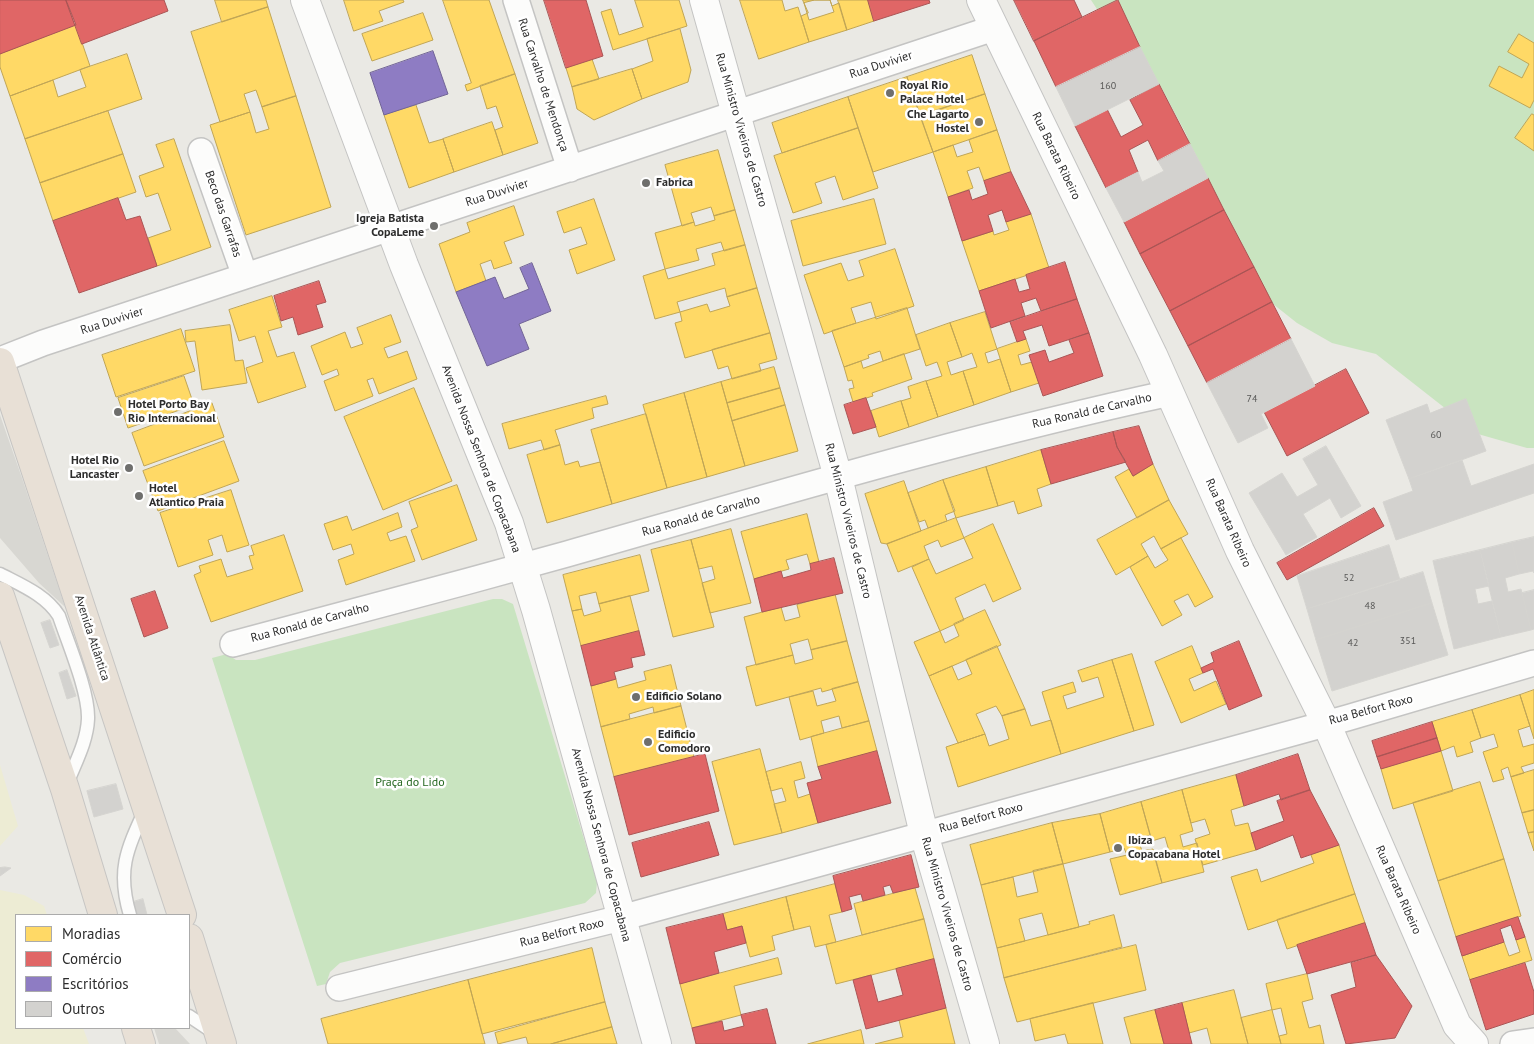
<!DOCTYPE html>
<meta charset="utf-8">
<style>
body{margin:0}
#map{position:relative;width:1534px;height:1044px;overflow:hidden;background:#eae9e4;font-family:"PT Sans",sans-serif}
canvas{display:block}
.legend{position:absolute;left:15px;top:914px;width:175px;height:115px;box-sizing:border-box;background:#fff;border:1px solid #ababab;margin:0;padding:6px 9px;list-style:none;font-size:15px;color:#2d2d2d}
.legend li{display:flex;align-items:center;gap:10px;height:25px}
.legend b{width:25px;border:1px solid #ababab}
</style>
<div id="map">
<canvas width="1534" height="1044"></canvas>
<ul class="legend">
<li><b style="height:14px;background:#ffd966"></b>Moradias</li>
<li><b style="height:14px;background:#e06666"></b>Comércio</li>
<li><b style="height:14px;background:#8e7cc3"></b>Escritórios</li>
<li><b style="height:14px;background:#d3d2cf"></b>Outros</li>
</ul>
</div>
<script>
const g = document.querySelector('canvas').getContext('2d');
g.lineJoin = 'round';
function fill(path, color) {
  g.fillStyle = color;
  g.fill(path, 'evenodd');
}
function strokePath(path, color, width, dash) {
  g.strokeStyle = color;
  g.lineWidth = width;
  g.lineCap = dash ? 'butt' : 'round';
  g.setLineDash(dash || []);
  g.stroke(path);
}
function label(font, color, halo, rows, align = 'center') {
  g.font = font + ' "PT Sans",sans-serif';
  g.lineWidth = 5;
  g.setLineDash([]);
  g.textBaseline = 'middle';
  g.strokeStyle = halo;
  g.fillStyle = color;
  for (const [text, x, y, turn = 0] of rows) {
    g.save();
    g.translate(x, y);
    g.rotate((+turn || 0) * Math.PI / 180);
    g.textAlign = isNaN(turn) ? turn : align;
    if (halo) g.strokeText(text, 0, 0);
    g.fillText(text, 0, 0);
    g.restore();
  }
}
fill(new Path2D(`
 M1091 0H1534V448H1527L1478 434 1376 354 1332 343 1297 323 1268 300 1190 149 1187 136 1161 87 1151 92Z
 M493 599H502L513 604 597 882 596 893 585 903 340 963 330 972 326 984 317 986 212 658 227 654 236 660H255Z`), '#c9e4c0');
fill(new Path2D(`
 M0 765 18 826 0 846Z
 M0 890 24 895 44 906 47 915H16V1028H83L89 1044H0Z`), '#edecd4');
fill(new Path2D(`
 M0 415 22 478 65 607 39 583 0 538Z
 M154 1028H175L190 1044H159Z`), '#d8d7d2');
const homes = new Path2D(`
 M215 0H266L268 7 222 22Z
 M344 0H403L404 2 379 11 383 21 354 31Z
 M443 0H489L515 74 467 91 465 85 471 83Z
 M635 0H679L687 26 613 50 601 12 611 9 619 35 643 27Z
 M740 0H782L785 11 798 7 809 42 759 59Z
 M803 0H830L832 6 839 3 847 30 809 42 801 16 808 13Z
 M815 0H830L834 12 809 20 804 3Z
 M838 0H868L874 21 847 30Z
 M268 7 296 96 262 107 256 90 244 94 250 112 220 122 191 32Z
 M423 13 433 40 372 61 362 34Z
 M76 25 90 66 10 96 0 67V54Z
 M680 29 691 70 688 82 642 99 632 69 653 61 647 39Z
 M1519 34 1534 43V100L1530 108 1489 86 1499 66 1522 78 1529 64 1508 52Z
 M127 54 142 99 25 139 10 96 53 80 58 97 86 87 80 70Z
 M972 55 985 94 920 116 907 77Z
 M592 59 599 79 572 87 566 68Z
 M632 69 642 99 594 120 577 109 572 87Z
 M515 74 538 143 503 155 495 130 503 127 496 106 487 109 480 86Z
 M907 77 933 152 873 172 848 97Z
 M985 94 997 130 933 152 920 116Z
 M296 96 331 207 246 235 210 125 250 112 256 133 269 129 262 107Z
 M848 97 858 128 782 153 772 123Z
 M416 105 429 143 443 139 454 172 409 188 384 115Z
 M108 111 123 154 40 183 25 139Z
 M1532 114 1534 115V151L1515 138Z
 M492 122 503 155 454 172 443 139Z
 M858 128 878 188 843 200 835 176 815 183 822 203 793 213 774 156Z
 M997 130 1011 172 984 181 979 167 967 171 973 188 948 197 933 152 953 145 957 157 973 152 969 140Z
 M174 139 211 247 157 266 148 238 171 230 158 193 146 197 139 176 164 167 156 145Z
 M718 150 735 210 714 216 711 207 691 213 694 222 682 226 665 165Z
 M123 154 136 192 53 221 40 183Z
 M594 199 615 260 577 274 569 250 587 244 581 227 564 233 557 212Z
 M874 199 886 244 803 266 791 221Z
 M514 206 524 235 504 242 512 263 494 269 491 260 480 264 486 281 456 292 439 244 470 232 467 223Z
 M735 210 745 245 724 251 721 242 696 249 699 260 665 269 655 233 694 222 695 226 715 220 714 216Z
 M1031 214 1049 268 979 291 962 241 993 231 994 235 1009 230 1006 222Z
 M745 245 757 288 727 297 725 288 677 302 680 312 655 319 643 276 665 269 668 279 715 265 712 254Z
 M895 249 914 306 876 319 871 302 851 308 856 323 824 334 804 275 841 263 848 281 864 276 859 261Z
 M757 288 770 333 685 358 675 323 682 321 680 312 707 304 710 312 730 306 727 297Z
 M272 296 282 327 268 331 277 357 294 352 306 387 258 403 246 368 263 362 255 336 239 341 229 310Z
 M907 308 920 349 883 361 880 351 868 355 869 358 844 367 832 331Z
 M985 312 997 349 985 353 988 363 1000 359 1011 392 974 405 963 371 977 367 972 353 962 357 950 323Z
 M391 315 401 342 384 348 388 358 407 351 417 379 379 394 373 378 367 380 373 396 335 411 324 381 339 375 337 369 322 375 311 346 345 332 351 348 363 344 357 328Z
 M950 323 962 357 947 362 951 375 963 371 974 405 938 417 926 381 942 376 937 362 926 366 916 335Z
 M230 325 235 361 243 360 247 383 202 390 195 341 186 342 185 331Z
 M181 329 195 371 116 397 102 355Z
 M770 333 777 359 759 364 761 371 732 379 728 366 718 369 712 350Z
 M1026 339 1030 351 1018 355 1021 365 1032 362 1039 383 1011 392 997 349Z
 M904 354 912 379 872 393 873 396 853 402 849 389 854 388 852 380 848 381 844 367 861 361 863 368Z
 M774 367 780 388 727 403 721 382Z
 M184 376 194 405 128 428 118 398Z
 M926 381 938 417 909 427 901 401 911 398 908 387Z
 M721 382 745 466 707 477 684 393Z
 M414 388 452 481 383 510 344 417Z
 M780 388 785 405 732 421 727 403Z
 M684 393 707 477 667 488 643 405Z
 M606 396 608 404 592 408 594 418 555 430 560 445 544 450 541 440 509 449 502 424Z
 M901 401 909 427 879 437 871 411Z
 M212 403 224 437 144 466 132 433Z
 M785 405 798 451 745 466 732 421Z
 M646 414 667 488 612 504 591 430Z
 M224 441 239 481 158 511 143 471Z
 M560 445 565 465 578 461 580 467 600 462 612 504 547 523 527 455Z
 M1041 450 1051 484 1037 489 1042 506 1018 514 1014 501 998 506 986 467Z
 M1153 464 1169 500 1137 518 1115 477 1129 469 1133 476Z
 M986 467 998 506 956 518 943 480Z
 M943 480 955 511 945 515 947 521 928 528 925 520 919 522 908 493Z
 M904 481 921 531 887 544 881 543 865 494Z
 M457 485 477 540 422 560 411 530 418 527 409 502Z
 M231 490 249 545 227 552 222 535 208 540 213 555 178 567 160 513Z
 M1169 500 1188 534 1161 549 1154 536 1141 544 1148 556 1116 575 1097 540Z
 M398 513 402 527 387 533 390 541 406 536 415 561 346 585 338 560 354 554 351 544 333 550 324 524 347 516 352 530Z
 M807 514 819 562 810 564 807 554 786 560 789 569 754 579 741 532Z
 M956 518 964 538 941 547 938 540 924 546 929 559 898 572 887 544Z
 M993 524 1021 589 993 602 985 584 955 598 964 620 940 631 912 567 929 559 936 574 973 558 964 538Z
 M731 529 751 603 710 613 702 583 715 579 712 566 699 569 691 540Z
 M284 535 303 591 211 622 194 575 201 572 199 566 221 559 227 577 253 569 249 556 254 555 251 546Z
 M1181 538 1213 597 1195 607 1188 594 1174 601 1182 615 1162 626 1130 567 1148 556 1155 568 1168 560 1161 549Z
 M691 540 714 627 673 637 651 550Z
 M640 555 649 591 599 604 596 592 579 596 582 609 572 611 563 575Z
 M835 594 847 641 811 650 808 639 790 644 793 655 756 665 744 617 781 607 785 621 800 617 797 605Z
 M630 596 639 631 581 646 572 611 582 609 584 616 601 611 599 604Z
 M985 610 1001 645 929 676 914 642 940 631 945 643 959 636 954 624Z
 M847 641 858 682 822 692 821 688 756 706 746 667 793 655 795 664 813 659 811 650Z
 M997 646 1025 709 1002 716 996 706 976 714 985 734 958 743 929 676 952 666 958 680 972 674 966 660Z
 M1192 646 1203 673 1189 679 1194 691 1216 681 1226 704 1181 723 1155 662Z
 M1132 654 1154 725 1134 731 1112 660Z
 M1112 660 1134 731 1061 754 1042 692 1073 682 1076 692 1063 696 1067 709 1104 697 1098 677 1082 682 1078 671Z
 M671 665 681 706 654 713 653 707 629 714 630 719 601 727 591 686 616 679 618 688 646 680 644 672Z
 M858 682 869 721 842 728 839 716 821 721 824 733 800 740 789 697 813 691 817 706 836 701 832 689Z
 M1534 690V739L1520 695Z
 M1520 695 1530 726 1518 730 1523 747 1534 744V763L1521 767 1524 773 1511 777 1508 767 1501 770 1504 779 1493 782 1483 752 1498 747 1494 734 1481 738 1472 710Z
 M681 706 694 757 614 777 601 727Z
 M1025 709 1031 726 1051 720 1061 754 958 787 946 747 985 734 989 746 1009 739 1002 716Z
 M1472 710 1481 738 1470 742 1473 752 1457 757 1454 746 1441 751 1432 722Z
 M869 721 877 751 818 767 811 737Z
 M760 749 782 833 734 845 712 762Z
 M1441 751 1453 791 1393 809 1381 769Z
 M801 762 805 778 794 781 798 798 810 794 818 823 782 833 774 804 786 801 782 788 771 791 766 772Z
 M1534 770V810L1522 813 1511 777Z
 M1236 775 1244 806 1231 810 1235 826 1248 823 1256 850 1203 865 1195 839 1210 834 1205 819 1191 823 1182 790Z
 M1480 782 1504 859 1438 881 1413 803Z
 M1182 790 1193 831 1180 835 1183 847 1197 843 1204 872 1162 883 1154 855 1169 851 1165 837 1152 841 1141 802Z
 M1141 802 1150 835 1138 839 1142 851 1153 849 1162 883 1120 895 1110 859 1127 855 1124 848 1110 852 1100 814Z
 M1534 810V832L1528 833 1522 813Z
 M1100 814 1110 852 1063 864 1052 823Z
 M1052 823 1063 864 981 885 970 845Z
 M1534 832V851L1528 833Z
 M1339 845 1355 894 1248 930 1231 877 1257 869 1261 882 1314 863 1311 855Z
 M1504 859 1521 916 1456 937 1438 881Z
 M1063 864 1079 927 1048 935 1042 913 1019 919 1025 941 997 948 981 885 1013 877 1017 897 1038 892 1033 871Z
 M835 884 842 912 829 915 836 942 815 947 810 926 794 930 786 897Z
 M915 888 924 919 862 935 854 904Z
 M1355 894 1365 923 1287 949 1277 920Z
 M786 897 794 930 772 936 775 950 750 957 742 926 727 930 723 914Z
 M1114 915 1122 947 1004 978 997 948 1090 924 1089 922Z
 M924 919 934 959 836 984 826 945Z
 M1525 937 1532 960 1470 980 1462 956 1504 942 1509 956 1520 952 1516 940Z
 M1136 945 1146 990 1017 1022 1004 978Z
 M592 948 605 1002 482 1034 468 980Z
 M778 958 782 974 734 986 741 1015 692 1028 680 984Z
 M1307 974 1313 999 1302 1002 1309 1028 1320 1025 1324 1044H1281L1279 1036 1287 1034 1281 1008 1272 1010 1266 984Z
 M468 980 485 1044H328L321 1019Z
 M1234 990 1248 1044H1211L1207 1028 1189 1033 1182 1003Z
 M605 1002 612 1027 551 1044H528L526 1037 498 1044 495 1033Z
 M1093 1003 1103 1044H1068L1065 1034 1035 1041 1030 1019Z
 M946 1008 955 1044H875L903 1037 899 1020Z
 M1155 1010 1164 1044H1131L1124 1018Z
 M1272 1010 1281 1044H1248L1241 1018Z
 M612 1027 617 1044H551Z
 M861 1030 864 1044H808Z`);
fill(homes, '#ffd966');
strokePath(homes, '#c0a555', 1);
const shops = new Path2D(`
 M0 0H66L76 25 0 54Z
 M66 0H164L168 11 82 44Z
 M544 0H586L603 56 566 68Z
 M868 0H929L930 3 874 21Z
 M1014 0H1074L1082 17 1034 41Z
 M1118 0 1140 47 1056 87 1034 41Z
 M1159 84 1190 144 1158 161 1148 140 1129 150 1138 172 1106 188 1075 126 1107 109 1121 137 1143 125 1130 100Z
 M1011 172 1031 214 1006 222 1002 210 988 215 993 231 962 241 948 197 969 190 972 200 988 194 984 181Z
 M1208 178 1224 210 1140 254 1124 222Z
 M118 198 126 220 140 216 157 266 79 293 53 221Z
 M1224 210 1254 267 1170 311 1140 254Z
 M1065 262 1077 299 1041 311 1036 298 1021 303 1025 316 991 328 979 291 1015 279 1019 292 1030 289 1026 275Z
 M1254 267 1272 302 1188 346 1170 311Z
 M319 281 326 302 316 305 323 327 298 335 293 317 281 321 274 296Z
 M1077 299 1089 333 1049 346 1042 325 1023 331 1026 339 1017 342 1010 322Z
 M1272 302 1291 339 1207 383 1188 346Z
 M1089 333 1103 376 1043 396 1029 355 1045 350 1049 362 1074 353 1069 340Z
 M1346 369 1369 413 1287 456 1264 412Z
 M866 398 876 427 853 434 844 405Z
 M1139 426 1153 464 1133 476 1117 447 1113 432Z
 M1113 432 1117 447 1126 462 1051 484 1041 450Z
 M1374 508 1384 526 1287 580 1277 563Z
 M834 558 843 593 762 612 754 579 781 571 783 578 811 570 810 564Z
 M155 591 168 628 144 637 131 599Z
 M639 631 645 655 631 658 633 667 614 672 616 679 591 686 581 646Z
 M1239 641 1262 696 1229 710 1213 669 1203 673 1201 668 1214 662 1211 653Z
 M1432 722 1437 738 1377 757 1372 741Z
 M1437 738 1441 751 1381 769 1377 757Z
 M877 751 891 803 818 823 807 783 822 779 818 767Z
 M705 754 719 811 629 835 614 777Z
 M1298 754 1310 790 1281 800 1279 794 1244 806 1236 775Z
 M1310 790 1339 845 1301 858 1293 835 1256 850 1251 833 1284 821 1277 801Z
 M709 822 719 855 641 877 632 843Z
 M911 855 919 887 893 893 890 885 883 887 885 895 863 901 861 894 849 897 852 909 842 912 833 876Z
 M723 914 727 930 742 926 746 943 714 952 719 973 680 984 666 928Z
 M1518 917 1525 937 1516 940 1511 925 1500 929 1504 942 1462 956 1456 937Z
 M1365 923 1376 955 1307 974 1297 945Z
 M1376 955 1412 1006 1395 1038 1346 1044 1331 995 1356 987 1351 963Z
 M934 959 946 1008 866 1029 853 980 871 975 878 1002 903 995 896 969Z
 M1525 963 1534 992V1014L1486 1030 1470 980Z
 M1182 1003 1192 1044H1164L1155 1010Z
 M767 1009 776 1044H696L692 1028 722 1021 724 1031 744 1026 741 1015Z`);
fill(shops, '#e06666');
strokePath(shops, '#a55', 1);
const offices = new Path2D(`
 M433 51 448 94 384 115 370 73Z
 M532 263 551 311 519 324 529 349 487 366 456 292 495 277 504 299 529 289 520 268Z`);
fill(offices, '#8e7cc3');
strokePath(offices, '#716496', 1);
const building = new Path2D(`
 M1140 47 1159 84 1075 126 1056 87Z
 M1190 144 1208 178 1124 222 1106 188 1138 172 1142 182 1164 171 1158 161Z
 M1291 339 1315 386 1261 414 1268 428 1238 443 1207 383Z
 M1466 399 1486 451 1409 479 1386 420 1427 404 1430 413Z
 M1326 446 1361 506 1341 518 1330 498 1303 514 1317 537 1286 555 1249 493 1282 473 1297 497 1318 485 1303 459Z
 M1462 460 1471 486 1534 464V493L1396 540 1383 502 1413 491 1409 479Z
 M1534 537V573L1533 571 1519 574 1512 542Z
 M1512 542 1519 574 1505 578 1508 592 1521 589 1531 630 1501 637 1480 550Z
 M1389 545 1400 580 1307 609 1297 576Z
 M1480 550 1489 586 1475 589 1478 604 1492 601 1501 637 1454 649 1433 561Z
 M1423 572 1432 603 1316 640 1307 609Z
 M1534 590V629L1531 630 1522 593Z
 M1432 603 1448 655 1332 691 1316 640Z
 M50 620 59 645 50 648 41 623Z
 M67 670 76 696 67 699 59 673Z
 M116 784 123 809 94 817 87 791Z
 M5 867 11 868 0 876V868Z
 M143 899 147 915H137L133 902Z`);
fill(building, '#d3d2cf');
strokePath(building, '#d5d4d0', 1);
const lane = new Path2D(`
 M0 574C21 585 46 595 59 616 68 643 89 692 88 719 87 742 75 763 67 784
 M130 915C117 871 126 851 145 810
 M189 1016 216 1034`);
const street = new Path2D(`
 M516 0 570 169
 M201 151 245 276
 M0 360 43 343 994 28
 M233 644C345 614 456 585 567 554 767 497 967 437 1170 393
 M339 988 621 918 1347 718 1534 663
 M1513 1044 1534 1041`);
const secondary = new Path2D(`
 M305 0 404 265 509 523 536 610 657 1044
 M704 0 838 477 924 834 985 1044
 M981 0 1153 355 1240 551 1326 723 1457 1025 1474 1044`);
const highway = new Path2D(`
 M0 362 182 915
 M0 596 65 789 103 915
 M189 938 222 1044
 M136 1028 141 1044`);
strokePath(lane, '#c4c4c3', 15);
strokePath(street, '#c4c4c3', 28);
strokePath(secondary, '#c4c4c3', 30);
strokePath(highway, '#c6c5c3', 30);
strokePath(lane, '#fcfcfb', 12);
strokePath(street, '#fcfcfb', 25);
strokePath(secondary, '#fcfcfb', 28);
strokePath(highway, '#e8e0d6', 28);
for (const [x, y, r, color] of [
 [890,93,5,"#6f6f6d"],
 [979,122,5,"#6f6f6d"],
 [646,183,5,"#6f6f6d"],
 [434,226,5,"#6f6f6d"],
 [118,412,5,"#6f6f6d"],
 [129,468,5,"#6f6f6d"],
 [139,496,5,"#6f6f6d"],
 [636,697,5,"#6f6f6d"],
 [648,742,5,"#6f6f6d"],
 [1118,848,5,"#6f6f6d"]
]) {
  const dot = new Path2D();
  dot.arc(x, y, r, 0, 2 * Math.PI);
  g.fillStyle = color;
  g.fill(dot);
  strokePath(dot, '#fff', 2);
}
label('10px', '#575756', null, [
 ["160",1108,86],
 ["74",1252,399],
 ["60",1436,435],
 ["52",1349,578],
 ["48",1370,606],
 ["351",1408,641],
 ["42",1353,643]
]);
label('12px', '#2d2d2d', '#fff', [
 ["Rua Duvivier",881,65,-18],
 ["Rua Carvalho de Mendonça",543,85,72],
 ["Rua Ministro Viveiros de Castro",741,130,74],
 ["Rua Barata Ribeiro",1056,156,64],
 ["Rua Duvivier",497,193,-18],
 ["Beco das Garrafas",223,214,71],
 ["Rua Duvivier",112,321,-18],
 ["Rua Ronald de Carvalho",1092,411,-13],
 ["Avenida Nossa Senhora de Copacabana",481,459,69],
 ["Rua Ronald de Carvalho",701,516,-16],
 ["Rua Ministro Viveiros de Castro",848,521,76],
 ["Rua Barata Ribeiro",1228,523,66],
 ["Rua Ronald de Carvalho",310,623,-15],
 ["Avenida Atlântica",92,638,72],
 ["Rua Belfort Roxo",1371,710,-15],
 ["Rua Belfort Roxo",981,818,-15],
 ["Avenida Nossa Senhora de Copacabana",601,845,75],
 ["Rua Barata Ribeiro",1398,890,66],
 ["Rua Ministro Viveiros de Castro",947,914,74],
 ["Rua Belfort Roxo",562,933,-14]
]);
label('bold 12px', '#2d2d2d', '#fff', [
 ["Royal Rio",900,86],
 ["Palace Hotel",900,100],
 ["Che Lagarto",969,115,"right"],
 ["Hostel",969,129,"right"],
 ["Fabrica",656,183],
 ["Igreja Batista",424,219,"right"],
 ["CopaLeme",424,233,"right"],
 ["Hotel Porto Bay",128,405],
 ["Rio Internacional",128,419],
 ["Hotel Rio",119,461,"right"],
 ["Lancaster",119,475,"right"],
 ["Hotel",149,489],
 ["Atlantico Praia",149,503],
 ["Edificio Solano",646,697],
 ["Edificio",658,735],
 ["Comodoro",658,749],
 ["Ibiza",1128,841],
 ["Copacabana Hotel",1128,855]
], 'left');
label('12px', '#256720', '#fff', [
 ["Praça do Lido",410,783]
]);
</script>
